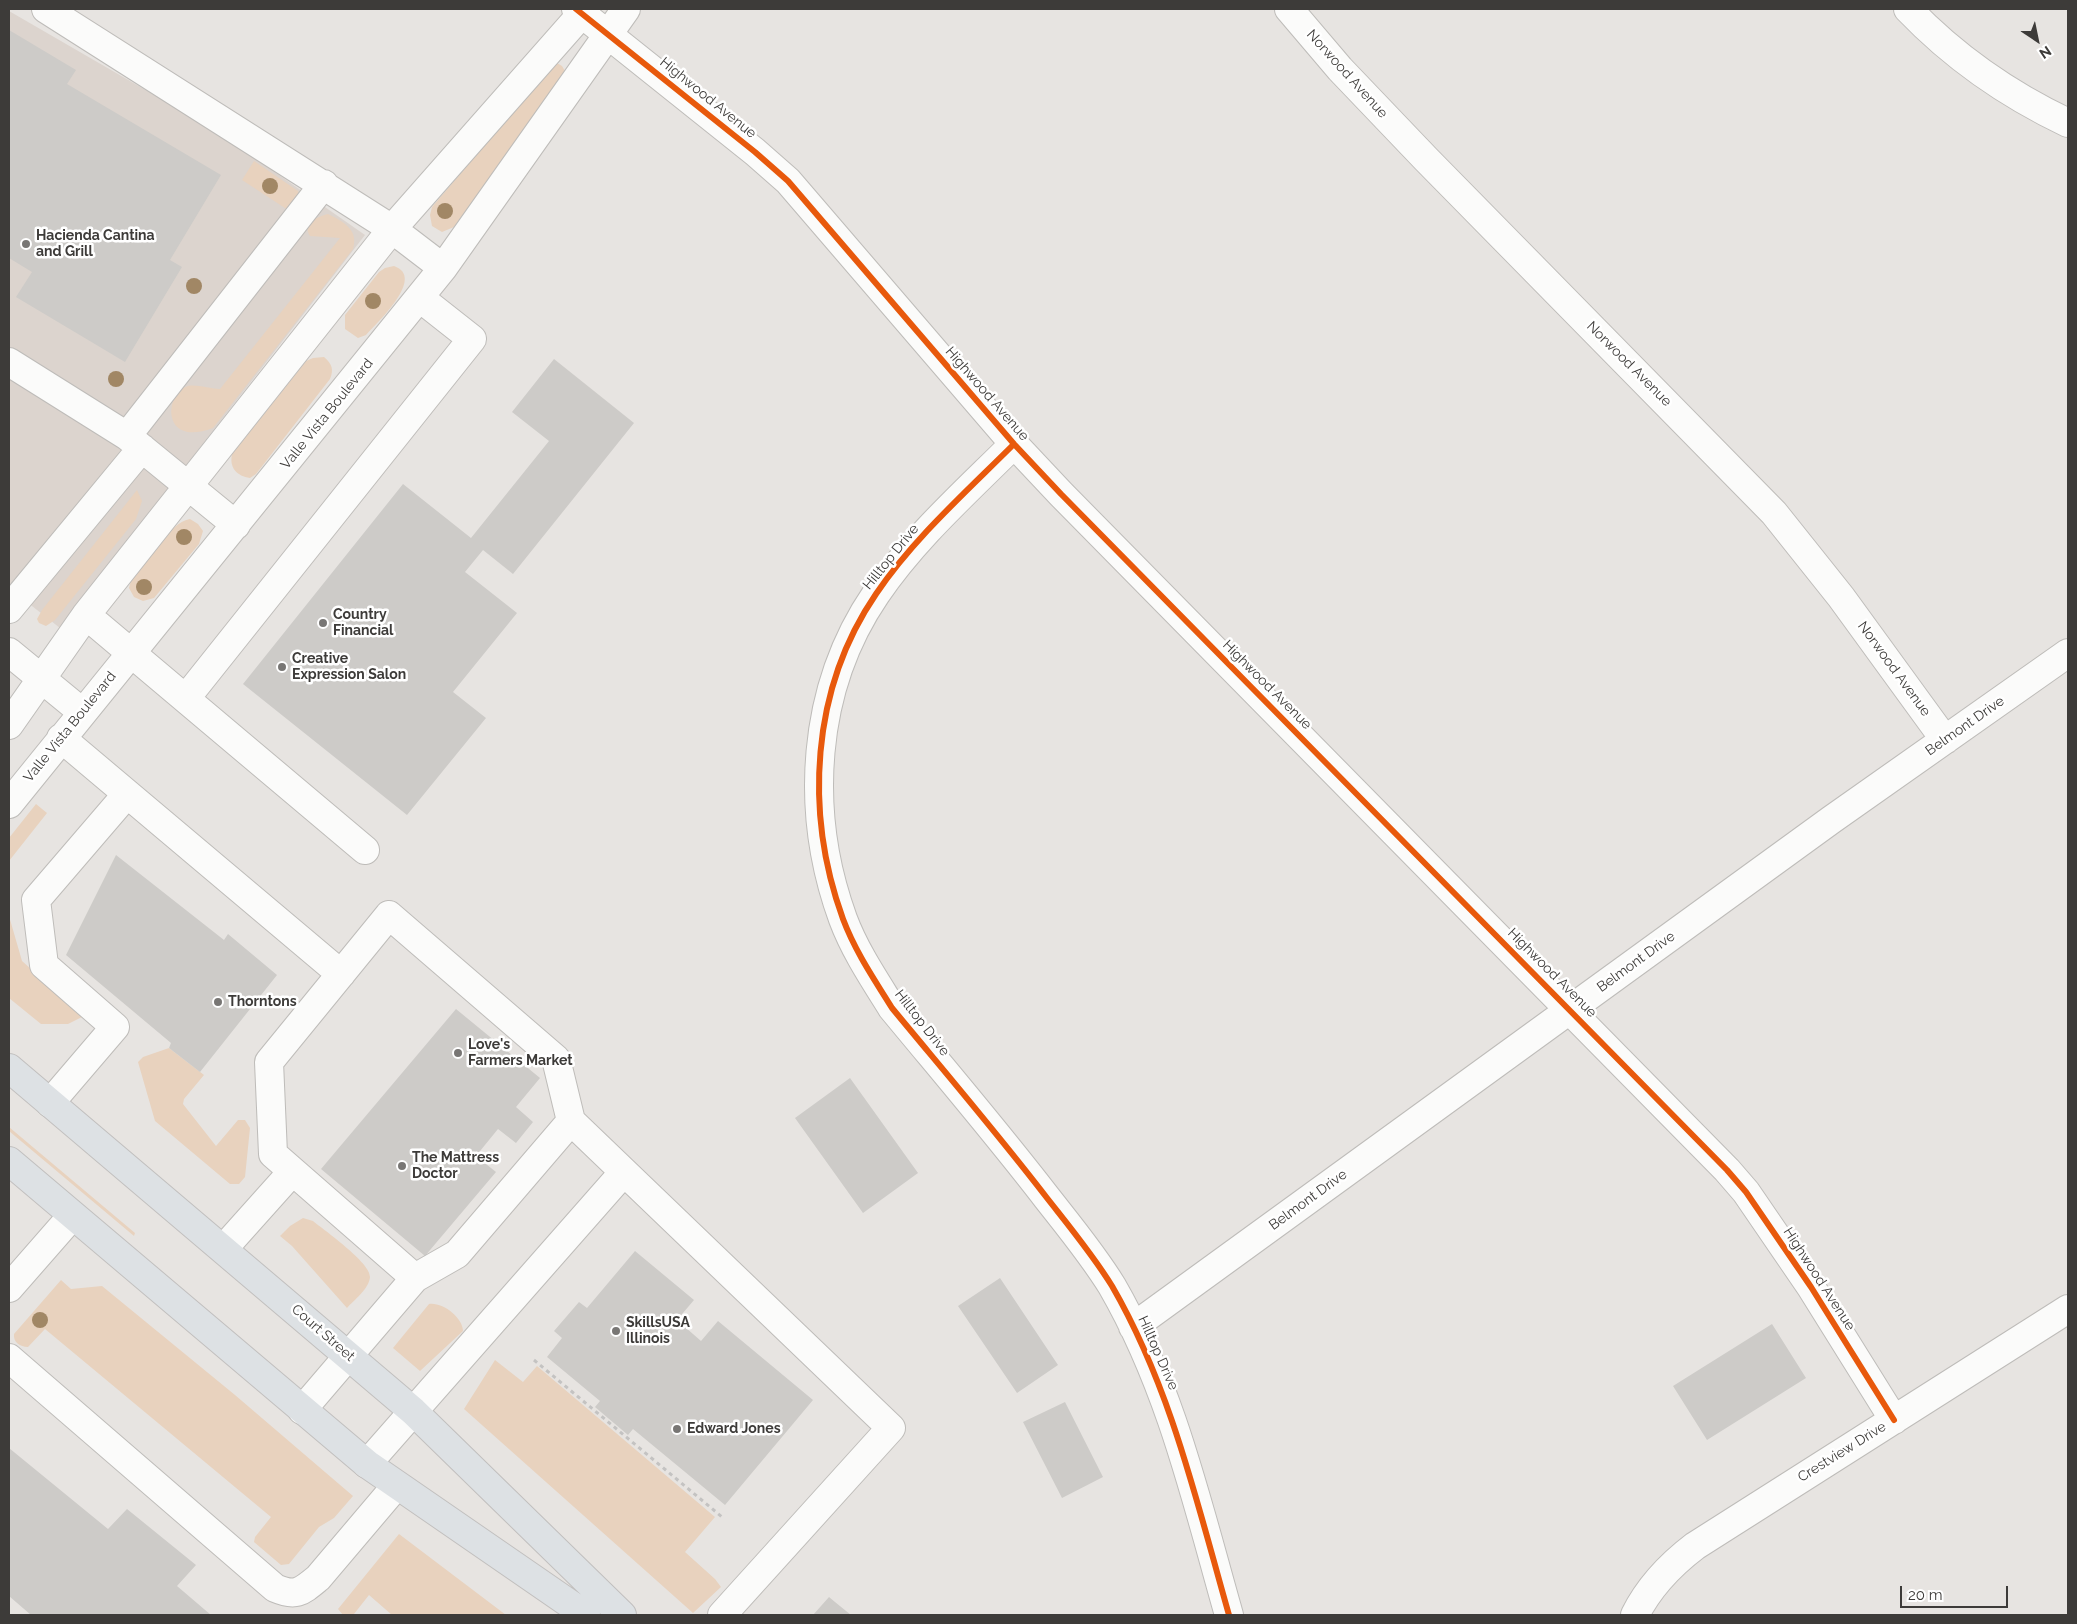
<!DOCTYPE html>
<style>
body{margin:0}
#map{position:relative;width:2077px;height:1624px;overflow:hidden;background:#e7e4e1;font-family:Raleway,sans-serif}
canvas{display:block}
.frame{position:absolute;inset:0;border:10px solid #3d3b39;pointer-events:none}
.north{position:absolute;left:2012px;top:15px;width:50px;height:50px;-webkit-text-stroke:4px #fff;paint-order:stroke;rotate:146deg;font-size:14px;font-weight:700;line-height:20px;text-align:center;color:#3d3b39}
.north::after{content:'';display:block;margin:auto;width:18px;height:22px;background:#3d3b39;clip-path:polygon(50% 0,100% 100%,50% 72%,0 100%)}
.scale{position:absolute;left:1900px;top:1586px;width:108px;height:22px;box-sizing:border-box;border:2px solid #3d3b39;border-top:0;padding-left:6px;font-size:15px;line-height:18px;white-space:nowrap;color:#3d3b39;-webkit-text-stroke:4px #fff;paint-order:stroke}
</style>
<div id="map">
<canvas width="2077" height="1624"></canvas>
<div class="frame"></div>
<div class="north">N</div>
<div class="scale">20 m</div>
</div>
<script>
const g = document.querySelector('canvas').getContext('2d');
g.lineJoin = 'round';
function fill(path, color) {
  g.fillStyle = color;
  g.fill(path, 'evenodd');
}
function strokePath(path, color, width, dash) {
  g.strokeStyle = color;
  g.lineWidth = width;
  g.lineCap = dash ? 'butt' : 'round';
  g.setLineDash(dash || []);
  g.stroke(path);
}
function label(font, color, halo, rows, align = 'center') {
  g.font = font + ' Raleway,sans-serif';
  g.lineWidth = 5;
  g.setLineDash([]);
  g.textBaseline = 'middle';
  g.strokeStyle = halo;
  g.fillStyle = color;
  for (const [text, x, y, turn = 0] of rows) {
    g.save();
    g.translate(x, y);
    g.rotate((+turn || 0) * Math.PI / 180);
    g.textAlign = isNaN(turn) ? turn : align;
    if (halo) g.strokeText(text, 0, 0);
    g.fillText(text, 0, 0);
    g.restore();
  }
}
fill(new Path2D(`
 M9 11 213 129 365 235 60 628 9 588Z`), '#dcd4ce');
fill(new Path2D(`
 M557 63 562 66 565 71 563 78 454 227 442 232 432 226 430 215 432 207 552 66Z
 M254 161 298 191 301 198 288 210 242 180Z
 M328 214C344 222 359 230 353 249L213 428C161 448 164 393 188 386 196 384 211 389 220 389L340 238 310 236C302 223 317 217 328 214Z
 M394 266C426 277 378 322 366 335L358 338 345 329V315L379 272 385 268Z
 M324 357C332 364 334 369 330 379L256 474 250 478C237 476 229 468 232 454L306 361 313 358Z
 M137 490 142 501 136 519 55 620 46 626 39 623 37 619 42 610Z
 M190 519 198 524 203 531 199 544 154 598 143 601 134 597 129 588 131 580C144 564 170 522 190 519Z
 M36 804 47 813 9 861V838Z
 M9 916 22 961 84 1016 68 1024H41L9 998Z
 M169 1048 204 1075 184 1099 183 1104 216 1146 238 1120H245L250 1128 245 1177 239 1184H230L155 1121 138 1062 143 1057Z
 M9 1127 135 1233 134 1236 9 1131Z
 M303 1218 313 1221C324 1230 371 1263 370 1277 369 1289 354 1300 347 1308L292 1246 280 1236 290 1226Z
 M61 1280 71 1289 102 1286 235 1395 353 1496 334 1518 319 1527 289 1564 281 1565 254 1542 255 1537 271 1517 45 1329 28 1347C20 1347 13 1342 14 1334Z
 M429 1304C443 1302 463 1318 463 1331L420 1371 393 1348Z
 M495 1360 523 1382 537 1366 715 1517 685 1552 715 1579 721 1587 693 1613 464 1409Z
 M399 1534 506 1615H392L369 1595 354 1614 343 1615 338 1609Z`), '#e8d2be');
fill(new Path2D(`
 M9 30 76 70 67 84 221 175 170 260 182 267 125 362 16 297 32 272 9 258Z
 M554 359 634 423 513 574 483 550 465 572 517 613 453 692 486 718 407 815 243 684 403 484 471 538 549 441 512 412Z
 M116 855 224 940 228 934 277 975 200 1072 169 1048 171 1043 66 955Z
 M456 1009 540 1078 516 1107 533 1122 516 1143 498 1129 476 1156 496 1172 425 1256 321 1169Z
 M850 1078 918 1173 863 1213 795 1118Z
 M635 1251 694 1300 677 1320 701 1341 718 1321 813 1400 725 1505 633 1429 628 1435 595 1407 600 1401 547 1357 562 1338 554 1331 579 1302 587 1308Z
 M1000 1278 1058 1365 1017 1393 958 1306Z
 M1772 1324 1806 1378 1707 1440 1673 1386Z
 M1065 1402 1103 1477 1062 1498 1023 1422Z
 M9 1448 108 1529 127 1509 196 1565 177 1586 211 1615H31L9 1596Z
 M829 1597 835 1602 851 1615H813Z`), '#cdcbc8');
const minor = new Path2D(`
 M46 9 392 229 443 268
 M576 9 755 152 788 181 1014 444 1061 494 1727 1170 1746 1192 1811 1287 1894 1420
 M1289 9 1340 69 1426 159 1774 513 1841 597 1945 740
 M1908 9C1953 56 2009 95 2068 123
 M9 362 127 436 236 525
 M127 436 324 184
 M1014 444C966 492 914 538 876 594 811 689 804 812 843 919 855 951 874 979 892 1008 944 1071 997 1133 1047 1198 1069 1226 1093 1255 1112 1286 1171 1388 1197 1503 1229 1615
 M9 609 142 448
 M86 615 365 850
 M9 652 82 712
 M186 698 472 339 420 298
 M9 725 86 615 392 229 586 9
 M61 738 341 974
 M9 804 443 268 626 9
 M50 1103 115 1027 44 965 36 900 127 794
 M571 1121 891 1428 722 1615
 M224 1248 292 1172
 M9 1288 72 1216
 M1133 1327 1831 820 2068 653
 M9 1358 275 1588C296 1597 301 1592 318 1578L396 1486
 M302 1410 415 1278 457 1254 571 1121 556 1059 389 915 269 1062 273 1154 415 1278
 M367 1464 623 1173
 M1635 1615C1649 1587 1670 1565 1695 1546L2068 1309`);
const major = new Path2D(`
 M9 1068 413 1411 622 1615
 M9 1161 367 1464 586 1615`);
strokePath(minor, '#bebcb9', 30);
strokePath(major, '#c1bfbe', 30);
strokePath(new Path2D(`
 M534 1360 722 1517`), '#c4c3c2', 3, [4, 4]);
strokePath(minor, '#fbfbfa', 28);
strokePath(major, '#dde1e4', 28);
strokePath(new Path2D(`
 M576 9 755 152 788 181 1014 444 1061 494 1727 1170 1746 1192 1811 1287 1894 1420
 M1014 444C966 492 914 538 876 594 811 689 804 812 843 919 855 951 874 979 892 1008 944 1071 997 1133 1047 1198 1069 1226 1093 1255 1112 1286 1171 1388 1197 1503 1229 1615`), '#e8590c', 6);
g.fillStyle = '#a18765';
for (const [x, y] of [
 [270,186],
 [445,211],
 [194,286],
 [373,301],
 [116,379],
 [184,537],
 [144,587],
 [40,1320]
]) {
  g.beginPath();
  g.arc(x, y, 8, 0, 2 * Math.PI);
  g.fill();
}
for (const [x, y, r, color] of [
 [26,244,5,"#787674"],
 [323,623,5,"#787674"],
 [282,667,5,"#787674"],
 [218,1002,5,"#787674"],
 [458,1053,5,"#787674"],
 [402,1166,5,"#787674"],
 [616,1331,5,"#787674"],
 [677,1429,5,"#787674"]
]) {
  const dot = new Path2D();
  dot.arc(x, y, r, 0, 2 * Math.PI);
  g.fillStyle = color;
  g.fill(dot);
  strokePath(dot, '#fff', 2);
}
label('14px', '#3d3b39', '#fff', [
 ["Norwood Avenue",1347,74,48],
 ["Highwood Avenue",708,98,39],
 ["Norwood Avenue",1629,364,45],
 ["Highwood Avenue",987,394,49],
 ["Valle Vista Boulevard",327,414,-51],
 ["Hilltop Drive",891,557,-51],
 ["Norwood Avenue",1894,669,54],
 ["Highwood Avenue",1267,685,45],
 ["Belmont Drive",1965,726,-35],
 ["Valle Vista Boulevard",70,727,-51],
 ["Belmont Drive",1636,962,-36],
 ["Highwood Avenue",1552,973,45],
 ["Hilltop Drive",922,1023,52],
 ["Belmont Drive",1308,1200,-36],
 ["Highwood Avenue",1819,1279,57],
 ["Court Street",323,1333,41],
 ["Hilltop Drive",1158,1353,66],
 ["Crestview Drive",1842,1452,-32]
]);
label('bold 14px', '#3d3b39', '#fff', [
 ["Hacienda Cantina",36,236],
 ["and Grill",36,252],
 ["Country",333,615],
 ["Financial",333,631],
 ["Creative",292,659],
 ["Expression Salon",292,675],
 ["Thorntons",228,1002],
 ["Love's",468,1045],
 ["Farmers Market",468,1061],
 ["The Mattress",412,1158],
 ["Doctor",412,1174],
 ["SkillsUSA",626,1323],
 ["Illinois",626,1339],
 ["Edward Jones",687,1429]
], 'left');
</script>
